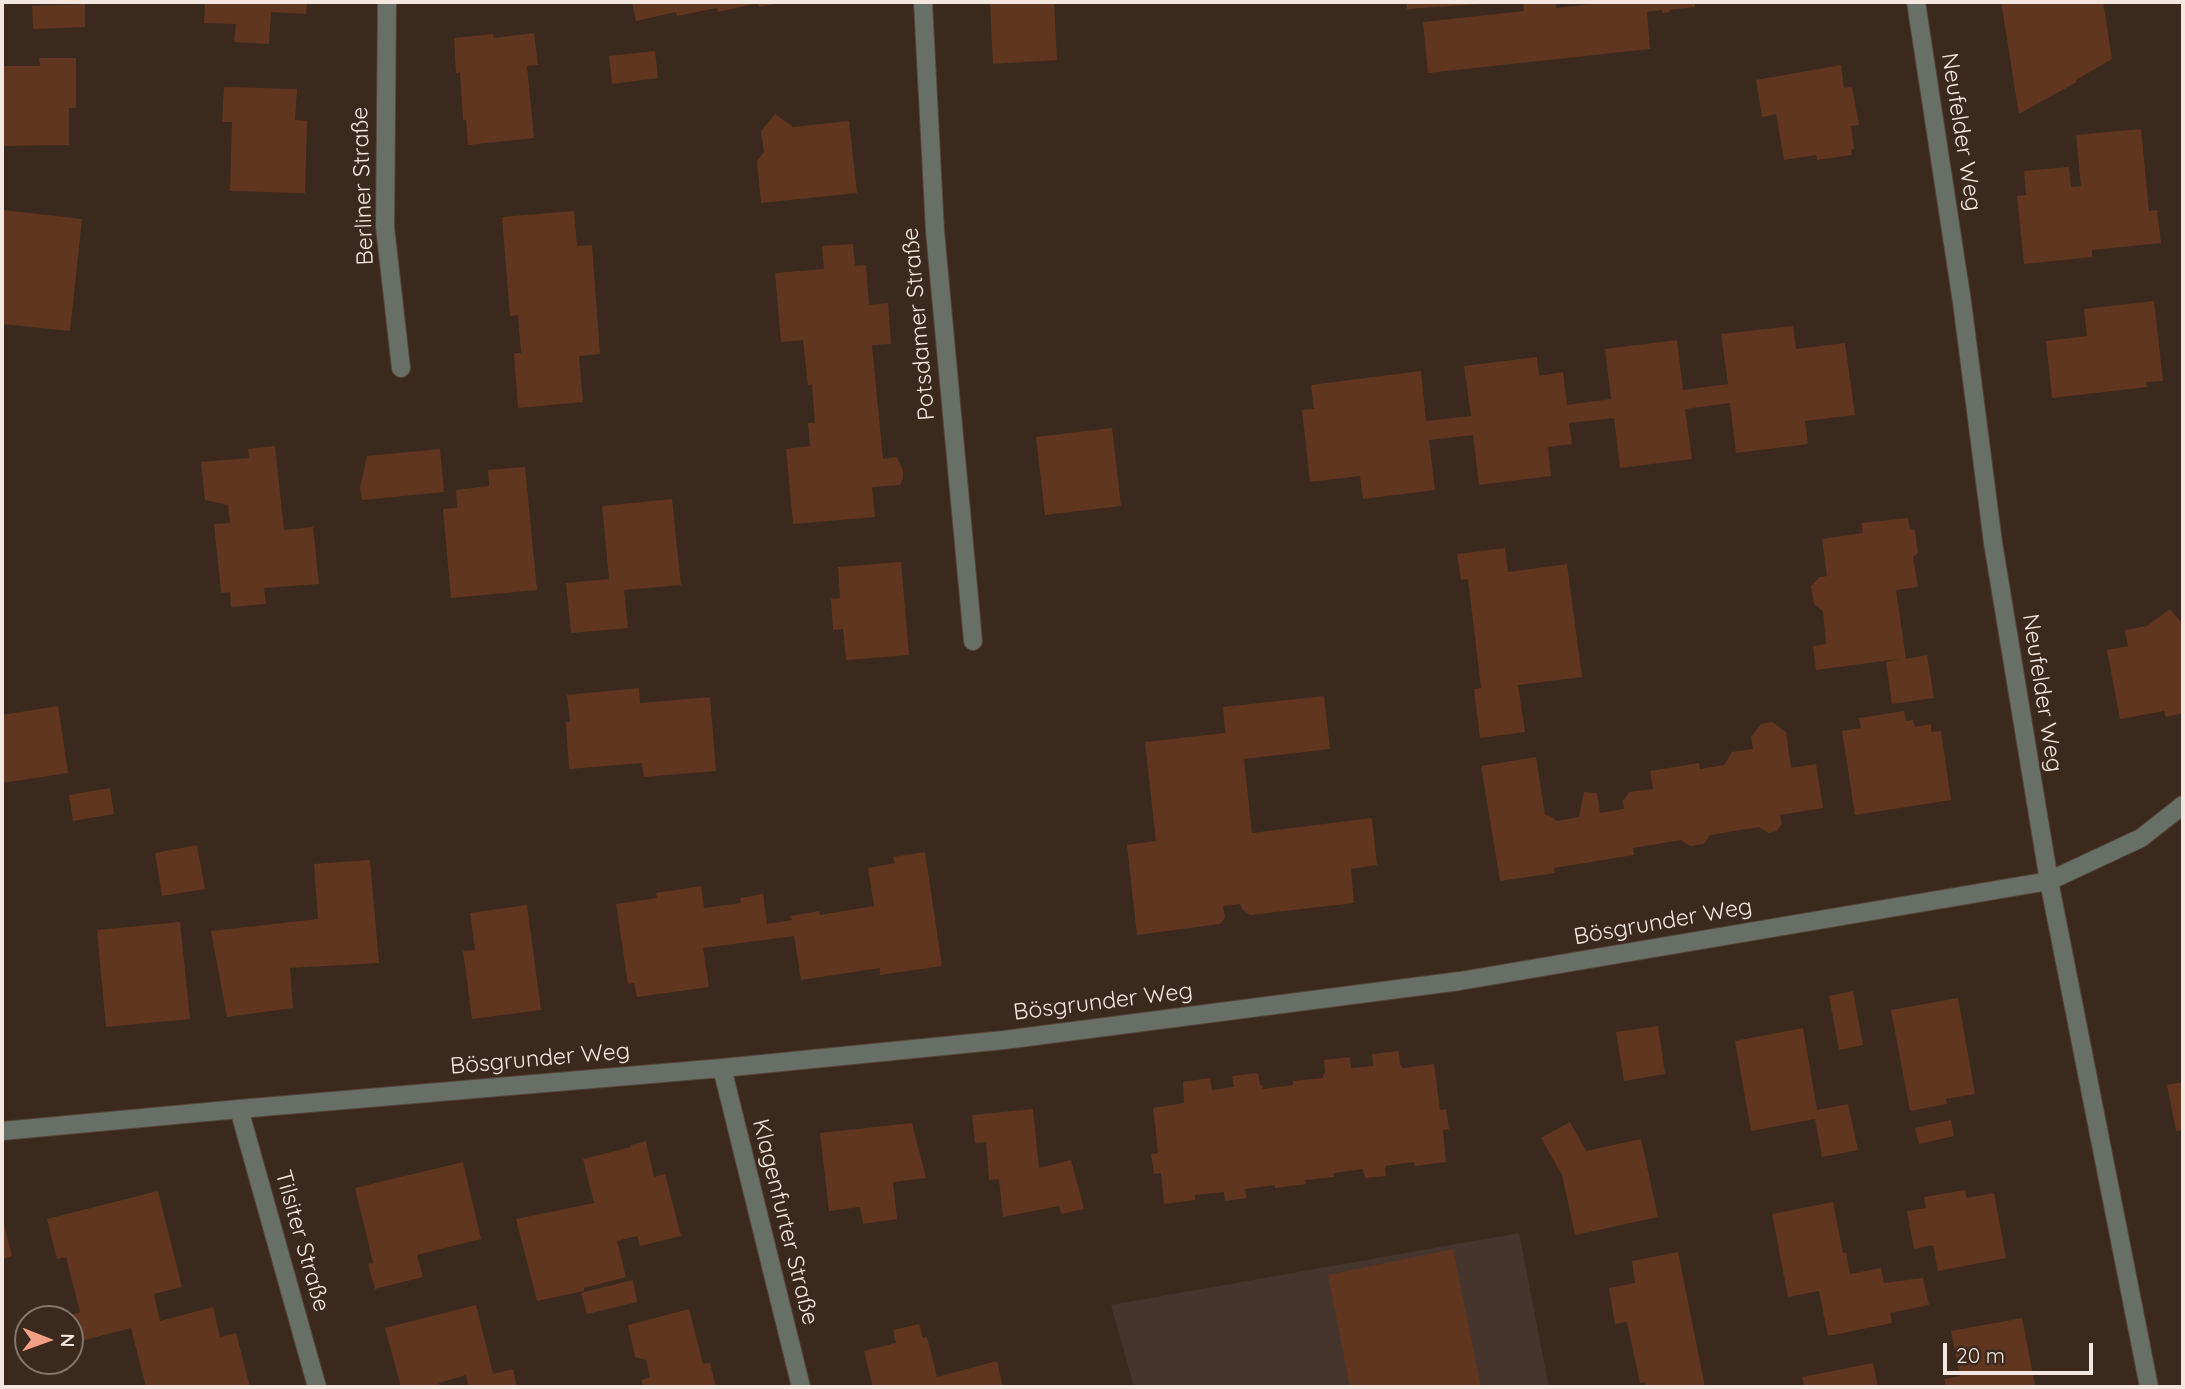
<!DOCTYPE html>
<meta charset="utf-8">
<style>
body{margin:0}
#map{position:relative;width:2185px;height:1389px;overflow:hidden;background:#3b291d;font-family:Quicksand,sans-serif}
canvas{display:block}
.frame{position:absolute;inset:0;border:4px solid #f4e7e0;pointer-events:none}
.north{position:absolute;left:14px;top:1305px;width:70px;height:70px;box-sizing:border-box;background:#3b291d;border:2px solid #85756b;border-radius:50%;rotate:91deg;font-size:19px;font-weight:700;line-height:28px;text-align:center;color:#f4e7e0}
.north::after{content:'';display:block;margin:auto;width:24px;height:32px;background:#f39f85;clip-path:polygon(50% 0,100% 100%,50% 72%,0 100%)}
.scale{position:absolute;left:1943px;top:1343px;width:150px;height:32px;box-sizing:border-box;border:4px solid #f4e7e0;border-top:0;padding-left:9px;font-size:21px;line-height:24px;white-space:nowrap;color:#f4e7e0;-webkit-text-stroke:5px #3b291d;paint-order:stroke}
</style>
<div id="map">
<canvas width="2185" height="1389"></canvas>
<div class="frame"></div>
<div class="north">N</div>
<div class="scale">20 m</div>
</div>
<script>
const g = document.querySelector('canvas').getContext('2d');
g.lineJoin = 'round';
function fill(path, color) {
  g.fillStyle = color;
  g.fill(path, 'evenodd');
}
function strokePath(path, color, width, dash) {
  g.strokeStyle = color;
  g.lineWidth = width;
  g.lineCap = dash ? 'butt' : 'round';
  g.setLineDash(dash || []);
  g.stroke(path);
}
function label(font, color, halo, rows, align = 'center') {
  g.font = font + ' Quicksand,sans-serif';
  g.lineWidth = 5;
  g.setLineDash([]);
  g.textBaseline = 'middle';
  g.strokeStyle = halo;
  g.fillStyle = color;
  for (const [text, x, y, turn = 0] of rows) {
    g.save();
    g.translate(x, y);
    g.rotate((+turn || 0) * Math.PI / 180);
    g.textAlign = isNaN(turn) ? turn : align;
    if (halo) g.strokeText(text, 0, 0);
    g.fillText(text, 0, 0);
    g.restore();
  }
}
fill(new Path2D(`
 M1519 1233 1549 1387H1134L1111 1305Z`), '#46352c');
fill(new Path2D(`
 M205 2H307L306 14 271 12 269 44 234 42 236 24 204 23Z
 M632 2H777V3L759 7 758 3 718 12 717 8 677 16 676 12 636 21Z
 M990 2H1054L1057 60 993 64Z
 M1406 2H1479V4L1407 9Z
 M1523 2H1556V8L1609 2H1695V7L1669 10 1670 12 1662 13V10L1647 12 1650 49 1428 73 1423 22 1524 11Z
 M2001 2H2103L2112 59 2076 80 2077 82 2019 114Z
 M85 4V27L33 29 32 6Z
 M534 33 538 65 527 66 534 138 468 145 466 120H463L460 72 456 73 454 38 493 34 494 38Z
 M655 51 658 78 612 84 609 56Z
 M39 58H76V108H69V145L4 146 2 66H40Z
 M1841 65 1844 88 1852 87 1859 125 1851 126 1854 149 1851 150 1852 155 1817 160 1816 155 1784 160 1776 114 1762 117 1756 80Z
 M224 87 297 89 295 120 307 121 305 193 230 191 232 122H222Z
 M775 114 793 127 849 121 857 193 761 203 757 161 764 152 761 131Z
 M2141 129 2149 211 2157 210 2161 243 2092 250V257L2024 264 2017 196 2026 195 2024 171 2069 167 2071 187 2081 186 2076 135Z
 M3 210 82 219 70 331 2 324Z
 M574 211 577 246 592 245 600 354 579 356 583 402 518 408 514 353H521L518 315 510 316 502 217Z
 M853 244 855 266 866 265 869 305 888 303 891 344 872 345 883 459 897 457 903 471V478L900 485 872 487 875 517 793 524 786 449 810 446 808 423H815L812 384 808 385 803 340 781 342 775 273 824 269 822 246Z
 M2154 301 2163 381 2146 382 2147 387 2052 398 2046 341 2087 336 2084 309Z
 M1793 326 1796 349 1845 343 1855 415 1805 421 1808 444 1736 453 1730 403 1685 409 1692 459 1620 468 1614 418 1569 423 1572 444 1548 447 1551 476 1479 485 1473 435 1429 440 1435 490 1363 499 1360 476 1310 482 1302 410 1314 409 1311 385 1421 371 1426 421 1471 416 1464 366 1537 357 1539 376 1563 372 1567 405 1611 399 1605 349 1677 340 1683 390 1728 384 1721 334Z
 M1112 428 1121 506 1045 515 1036 437Z
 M275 446 284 530 313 527 319 584 264 588 266 604 231 607 230 592 221 593 214 524 230 523 228 505 205 500 201 462 249 458 248 449Z
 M440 449 444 492 362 500 360 488 367 456Z
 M525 467 537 590 451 598 443 509 457 508 456 490 489 486 488 470Z
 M672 499 681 585 624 590 628 628 571 633 566 583 609 579 602 506Z
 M1908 518 1910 528 1915 531 1918 553 1913 557 1918 587 1896 590 1906 659 1927 655 1934 698 1892 704 1886 662 1899 659 1816 670 1813 646 1826 644 1823 611 1814 604 1811 586 1820 577 1827 576 1822 539 1863 533 1861 523Z
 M1505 548 1508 572 1567 564 1582 677 1518 685 1525 732 1480 738 1474 689 1481 688 1468 579 1461 580 1457 554Z
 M901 562 909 655 846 660 843 629 833 630 831 599 840 598 838 567Z
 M2170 609 2181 622 2183 620V713L2166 717 2164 711 2120 719 2107 650 2128 646 2125 630 2147 626Z
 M639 688 640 703 710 697 716 771 644 777 642 763 569 769 566 722H570L567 695Z
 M1324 696 1330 749 1244 759 1252 833 1372 818 1377 865 1351 869 1354 903 1250 915 1243 910 1240 904 1223 906 1225 918 1220 924 1137 935 1127 845 1156 841 1145 742 1225 733 1223 707Z
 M58 706 68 773 2 783V715Z
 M1904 711 1906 721 1913 720 1915 727 1931 724V732L1941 731 1951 800 1855 815 1842 731 1861 728 1859 718Z
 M1772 722 1786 732 1791 768 1816 764 1823 808 1780 815 1782 824 1777 831 1768 833 1759 827 1710 835 1704 844 1690 846 1681 840 1633 848 1634 855 1554 868 1555 873 1500 881 1481 766 1536 757 1545 815 1550 816 1557 821 1579 817 1584 792 1597 793 1600 813 1624 809 1623 801 1629 792 1653 789 1650 771 1699 763 1700 769 1724 765 1732 752 1753 749 1751 737 1761 724Z
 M110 788 114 814 73 821 69 795Z
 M197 845 205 889 162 896 155 853Z
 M925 852 942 966 880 975V968L801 980 794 936 703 948 709 987 637 997 634 983 628 984 616 904 657 898 656 893 701 886 704 908 741 903 740 898 763 894 767 924 792 920 791 916 819 911 820 915 874 906 868 868 895 863 893 857Z
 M370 860 379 963 290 968 293 1008 227 1017 211 931 318 919 314 864Z
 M527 905 541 1010 472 1019 463 951 475 950 470 913Z
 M180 922 190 1019 106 1027 97 930Z
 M1853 991 1863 1045 1839 1050 1829 996Z
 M1958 998 1975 1094 1946 1099 1947 1104 1910 1111 1891 1010Z
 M1658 1026 1665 1074 1624 1081 1616 1032Z
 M1803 1028 1817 1110 1848 1104 1858 1150 1822 1157 1815 1119 1751 1131 1735 1041Z
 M1399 1051 1400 1064 1403 1068 1434 1064 1440 1110 1446 1109 1449 1129 1443 1130 1446 1162 1415 1166 1414 1162 1385 1166 1386 1176 1365 1178 1363 1169 1334 1173V1177L1305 1180 1306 1184 1275 1188V1185L1245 1189 1247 1198 1225 1201 1224 1192 1195 1195V1200L1164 1204 1161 1173 1154 1174 1151 1154 1158 1153 1153 1108 1184 1103 1183 1082 1210 1078 1212 1090 1234 1087 1232 1076 1258 1073 1260 1085H1262L1263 1089 1293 1085V1081L1323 1078V1074H1325L1324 1060 1350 1057 1351 1068 1373 1066 1372 1054Z
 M2183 1082V1130L2176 1131 2167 1085Z
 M1033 1109 1039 1168 1071 1160 1084 1209 1061 1214 1059 1206 1003 1217 999 1179 989 1180 986 1142 975 1143 972 1115Z
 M1951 1120 1954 1136 1919 1144 1915 1128Z
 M1570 1122 1586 1151 1641 1139 1658 1217 1575 1235 1562 1175 1541 1138Z
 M912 1123 926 1178 893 1182 897 1219 863 1224 860 1207 829 1211 820 1133Z
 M646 1141 654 1177 665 1174 681 1236 640 1246 637 1236 617 1241 626 1277 584 1288V1291L537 1301 516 1219 594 1203 583 1159 631 1147V1145Z
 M463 1162 481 1239 417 1255 423 1277 375 1289 368 1264 373 1263 355 1188Z
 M1965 1190 1967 1198 1994 1193 2006 1258 1938 1271 1933 1245 1914 1249 1907 1211 1926 1208 1924 1197Z
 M158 1191 182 1287 154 1294 160 1321 213 1307 220 1337 236 1333 250 1387H146L131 1328 81 1341 74 1314 80 1312 66 1257 57 1259 47 1219Z
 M1833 1202 1843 1253 1846 1252 1850 1274 1881 1268 1884 1283 1923 1278 1929 1305 1890 1313 1892 1323 1828 1336 1819 1291 1788 1297 1772 1214Z
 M3 1221 12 1256 2 1259V1222Z
 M1453 1249 1481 1387H1350L1328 1275Z
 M1678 1252 1705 1387H1646L1645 1382 1640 1383 1627 1322 1615 1324 1609 1288 1635 1283 1632 1261Z
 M633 1280 637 1302 587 1314 581 1293Z
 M476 1305 493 1374 513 1369 517 1387H469L466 1375 439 1383 440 1387H401L385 1328Z
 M689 1309 703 1364 710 1363 716 1387H643L641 1380 650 1377 646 1360 635 1357 628 1325Z
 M2022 1318 2035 1385 2023 1387H1946L1944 1379 1960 1376 1951 1331Z
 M919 1324 923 1338 927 1337 937 1377 997 1361 1003 1387H873L864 1351 896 1343 893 1330Z
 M1873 1363 1878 1387H1804L1802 1377Z`), '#603620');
const minor = new Path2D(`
 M387 2 385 227 401 368
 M923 2 935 231 973 641
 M1916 2 1962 302 1993 543 2049 881 2149 1387
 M722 1068 801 1387
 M239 1109 317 1387
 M2 1131 239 1109 722 1068 1004 1040 1460 981 2049 881 2141 838 2183 805`);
strokePath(minor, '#554438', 20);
strokePath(minor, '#686f67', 18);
label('23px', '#f4e7e0', '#3b291d', [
 ["Neufelder Weg",1961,132,81],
 ["Berliner Straße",363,186,-92],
 ["Potsdamer Straße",919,324,-95],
 ["Neufelder Weg",2042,693,81],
 ["Bösgrunder Weg",1663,922,-10],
 ["Bösgrunder Weg",1103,1002,-7],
 ["Bösgrunder Weg",540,1059,-5],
 ["Klagenfurter Straße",785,1222,76],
 ["Tilsiter Straße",302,1241,74]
]);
</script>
